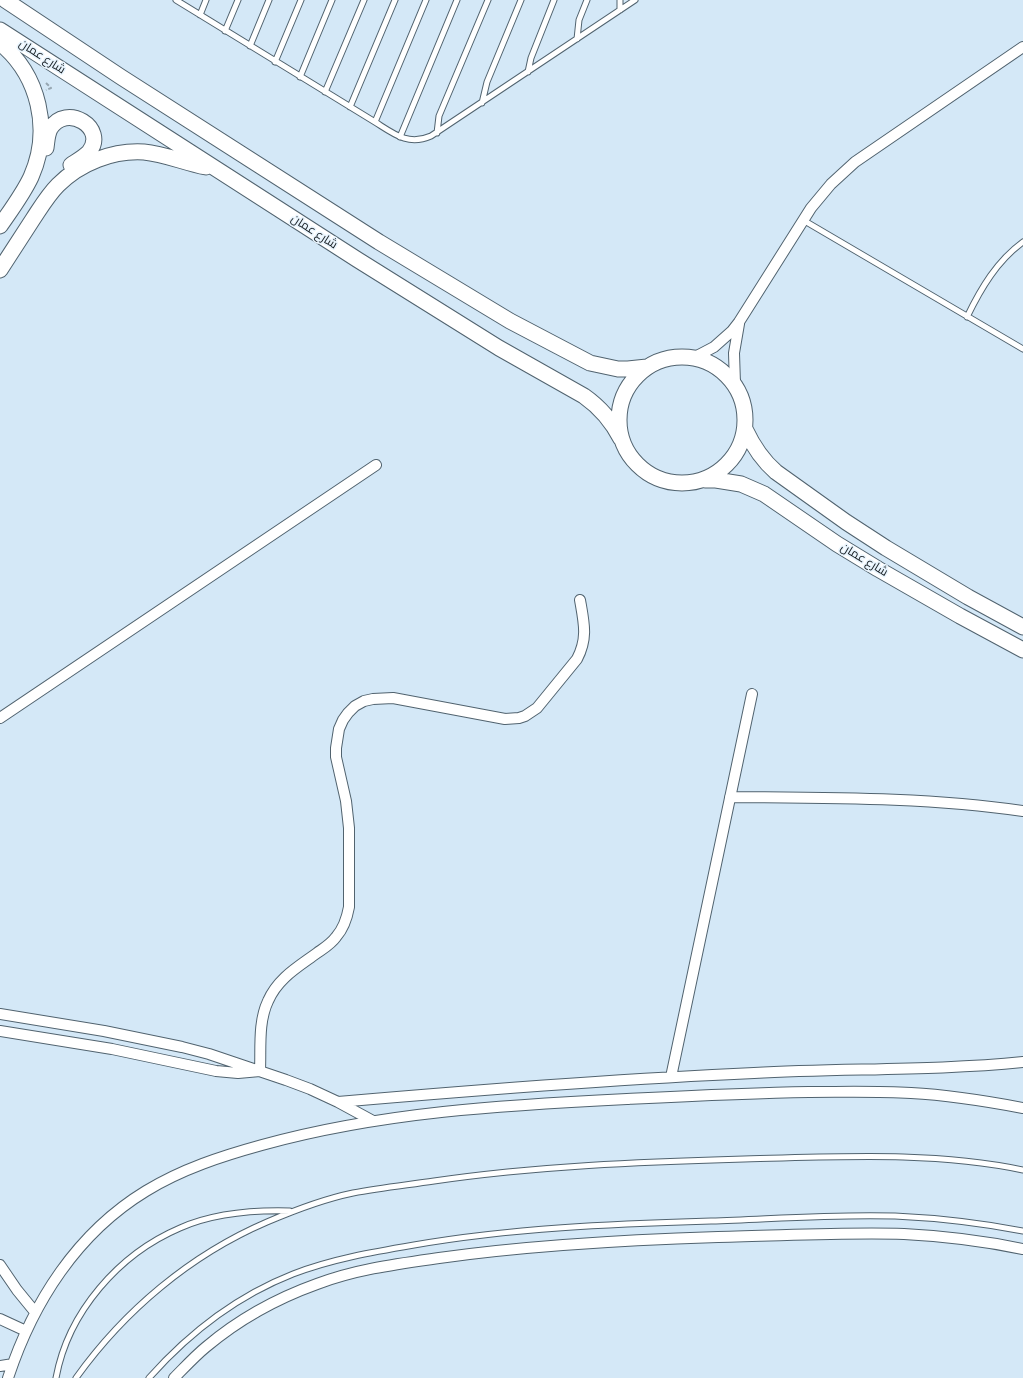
<!DOCTYPE html>
<meta charset="utf-8">
<style>
body{margin:0}
canvas{display:block;background:#d4e8f7}
</style>
<canvas width="1023" height="1378"></canvas>
<script>
const g = document.querySelector('canvas').getContext('2d');
g.lineJoin = 'round';
function strokePath(path, color, width, dash) {
  g.strokeStyle = color;
  g.lineWidth = width;
  g.lineCap = dash ? 'butt' : 'round';
  g.setLineDash(dash || []);
  g.stroke(path);
}
function label(font, color, halo, rows, align = 'center') {
  g.font = font + ' Signika,Cairo,sans-serif';
  g.lineWidth = 3;
  g.setLineDash([]);
  g.textBaseline = 'middle';
  g.strokeStyle = halo;
  g.fillStyle = color;
  for (const [text, x, y, turn = 0] of rows) {
    g.save();
    g.translate(x, y);
    g.rotate((+turn || 0) * Math.PI / 180);
    g.textAlign = isNaN(turn) ? turn : align;
    if (halo) g.strokeText(text, 0, 0);
    g.fillText(text, 0, 0);
    g.restore();
  }
}
const lane = new Path2D(`
 M176 0 375 122C394 134 408 146 431 136L635 0
 M620 10V0
 M200 15 206 0
 M225 31 238 0
 M577 39 579 20 587 0
 M250 46 269 0
 M275 62 301 0
 M528 72 531 58 554 0
 M300 77 332 0
 M325 92 364 0
 M482 103 487 82 521 0
 M350 107 395 0
 M375 122 426 0
 M437 133 439 116 488 0
 M400 137 457 0
 M803 220 1023 349
 M967 317C981 288 997 261 1023 242
 M56 1378C68 1312 119 1254 180 1228 214 1213 254 1210 290 1211
 M76 1378C124 1311 190 1255 267 1222 295 1210 324 1199 353 1193 380 1188 407 1185 434 1181 537 1166 640 1162 744 1159 837 1157 931 1151 1023 1170
 M149 1378C189 1333 237 1296 293 1274 332 1259 373 1252 414 1245 512 1228 611 1224 711 1221 772 1219 834 1214 895 1216 938 1218 981 1223 1023 1231`);
const street = new Path2D(`
 M693 358 714 347 732 331 739 322 811 208 831 184 855 162 1023 47
 M735 384 734 353 739 324
 M0 718 376 465
 M730 797C828 798 926 797 1023 811
 M0 1014 104 1031 182 1047 209 1054 286 1080 310 1089 338 1102 373 1121
 M0 1031 112 1049 216 1071 238 1073 260 1071C261 1048 258 1022 268 1001 278 978 298 967 317 953 324 948 331 944 336 937 344 928 347 918 349 907V828L346 801 336 757V748L339 729 343 720 348 713 355 706 364 701 373 699 393 698 505 719 519 718 525 716 537 708 577 659C588 638 584 623 580 600
 M671 1077 752 694
 M338 1102C477 1090 615 1079 754 1073 844 1068 934 1071 1023 1062
 M0 1265 17 1290 35 1312
 M0 1319 26 1331
 M0 1366 13 1364
 M8 1378C33 1302 77 1233 146 1191 182 1169 222 1156 262 1145 381 1112 505 1105 627 1099 688 1096 748 1093 809 1092 843 1092 877 1091 911 1093 948 1095 986 1101 1023 1108
 M174 1378C184 1368 195 1356 206 1347 238 1320 278 1298 317 1284 357 1269 397 1264 439 1258 531 1245 624 1240 718 1237 780 1236 842 1232 904 1234 944 1236 984 1241 1023 1249`);
const secondary = new Path2D(`
 M5 0 121 77 379 242 510 321 590 363 618 369H628L647 367
 M0 30 358 260 499 348 584 396C601 408 612 421 621 439
 M0 43C39 75 52 130 31 177 23 194 11 210 0 226
 M46 148C47 141 47 135 50 129 66 102 108 128 89 152 84 157 77 161 71 165
 M0 270C11 253 22 236 33 219 41 207 48 195 58 185 80 163 113 150 144 152 165 154 185 163 206 167
 M619 420a63 63 0 1 1 126 0a63 63 0 1 1-126 0Z
 M745 429C753 446 762 460 776 472L846 522 886 548 968 597 1023 627
 M705 480H716L741 484 764 494 837 544 878 569 960 616 1023 650`);
strokePath(lane, '#51636f', 7);
strokePath(street, '#51636f', 12);
strokePath(secondary, '#51636f', 17);
strokePath(new Path2D(`
 M46 83 51 88 46 90`), '#97a7b2', 2, [4, 2]);
strokePath(lane, '#fff', 5);
strokePath(street, '#fff', 10);
strokePath(secondary, '#fff', 15);
label('12px', '#131a1f', '#e8f4fd', [
 ["شارع عمان",42,57,33],
 ["شارع عمان",314,232,33],
 ["شارع عمان",864,560,31]
]);
</script>
